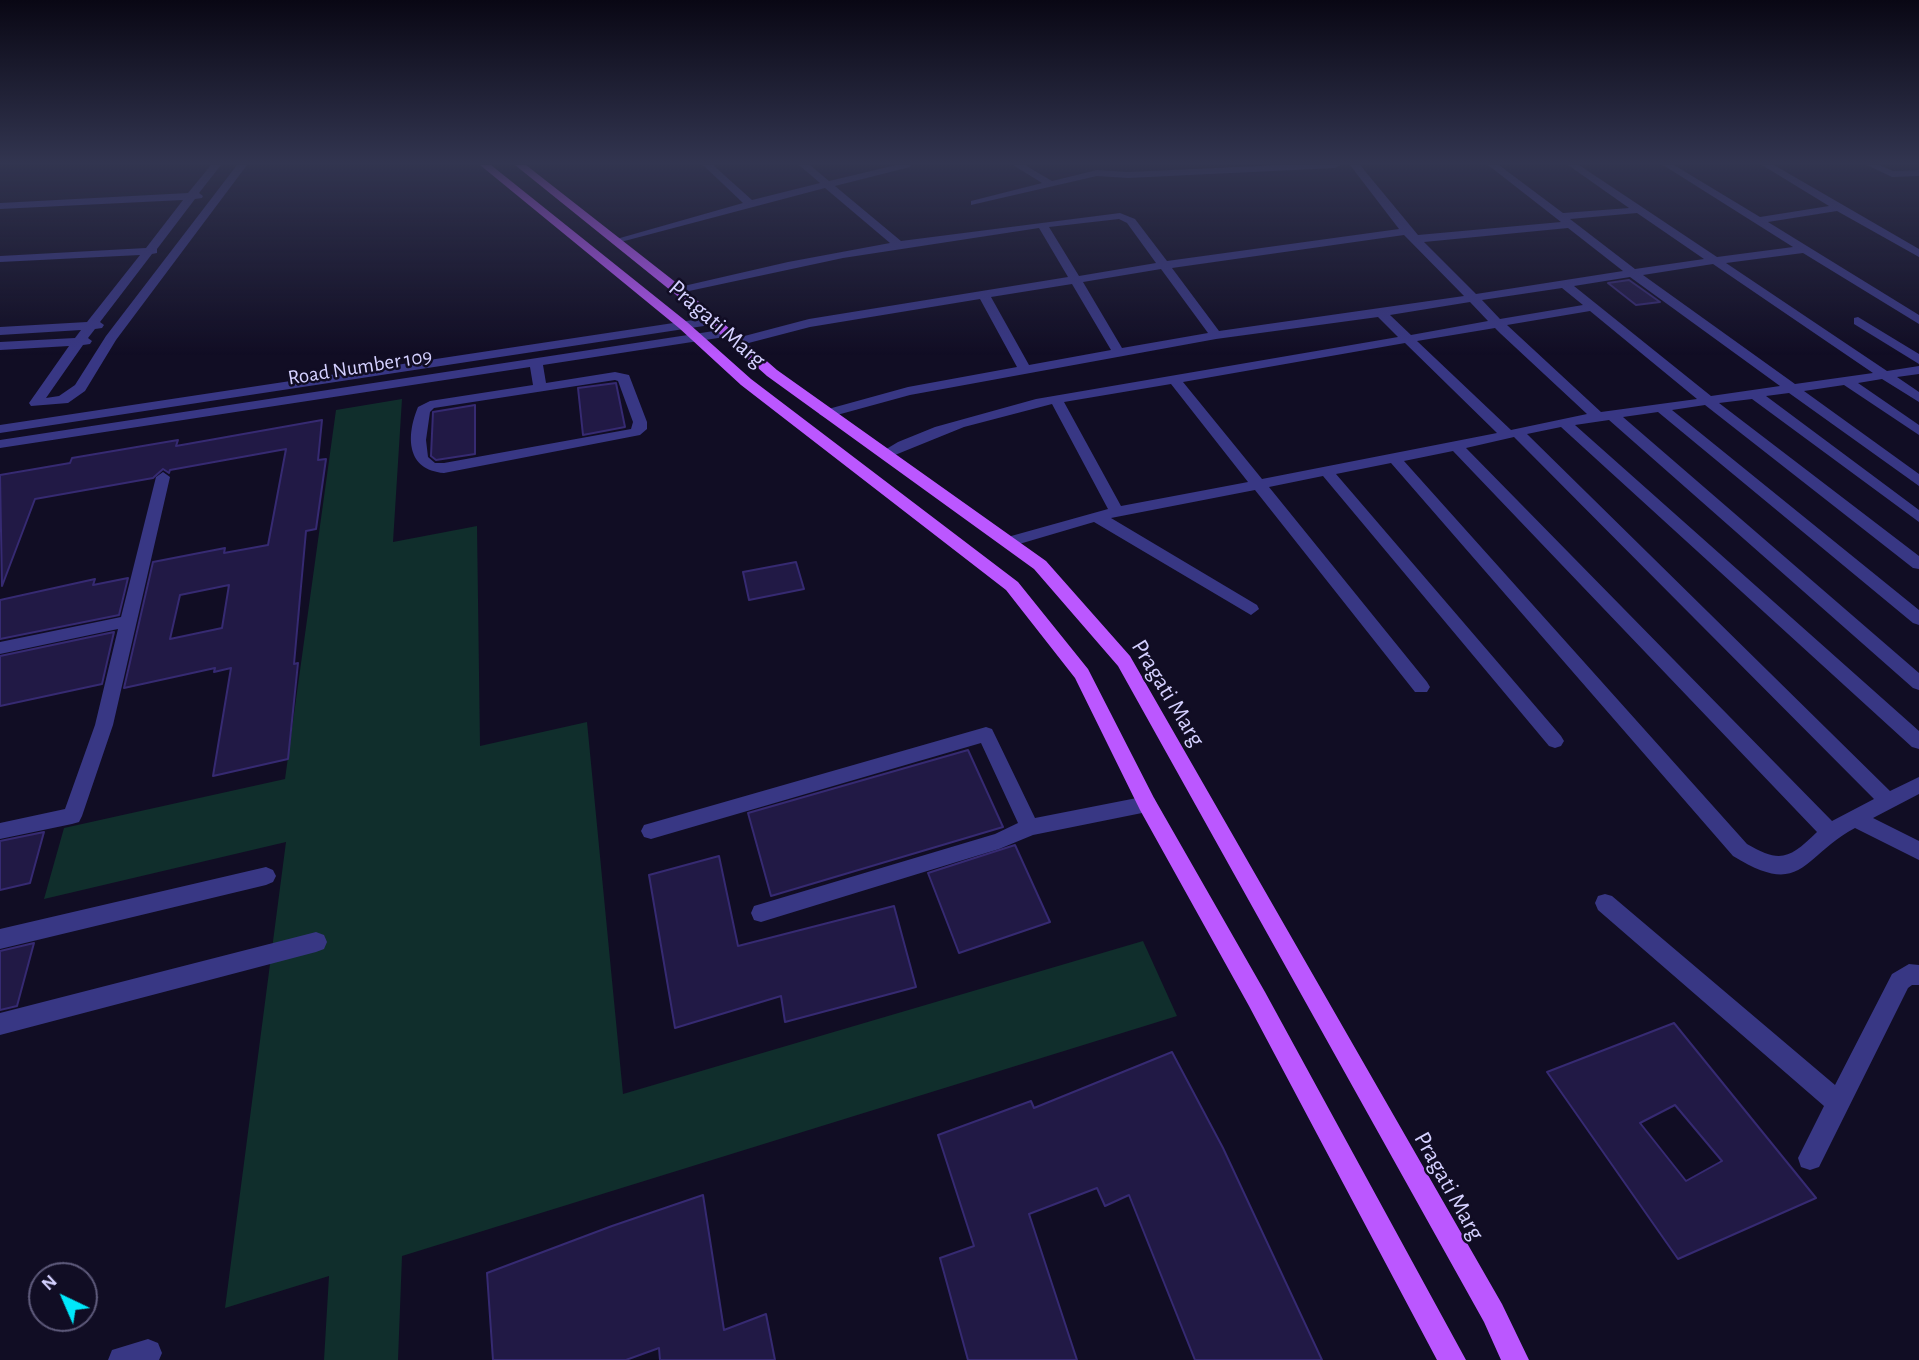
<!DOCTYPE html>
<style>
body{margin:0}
#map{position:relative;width:1919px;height:1360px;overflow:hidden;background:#110d24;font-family:"Alegreya Sans",sans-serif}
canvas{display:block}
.north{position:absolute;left:28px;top:1262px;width:70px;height:70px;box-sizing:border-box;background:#110d24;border:2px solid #5f5b7c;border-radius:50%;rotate:316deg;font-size:19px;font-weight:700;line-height:28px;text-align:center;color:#d4d0ff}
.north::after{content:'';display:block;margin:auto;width:24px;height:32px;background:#00e9fb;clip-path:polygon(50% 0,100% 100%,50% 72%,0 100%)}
</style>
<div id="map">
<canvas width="1919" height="1360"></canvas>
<div class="north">N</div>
</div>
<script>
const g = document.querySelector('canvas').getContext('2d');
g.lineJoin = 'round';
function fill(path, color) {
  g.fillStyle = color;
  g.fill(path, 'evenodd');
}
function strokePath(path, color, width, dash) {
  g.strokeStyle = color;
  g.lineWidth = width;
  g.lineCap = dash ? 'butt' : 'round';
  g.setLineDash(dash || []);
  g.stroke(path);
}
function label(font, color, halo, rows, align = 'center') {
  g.font = font + ' "Alegreya Sans",sans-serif';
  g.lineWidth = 5;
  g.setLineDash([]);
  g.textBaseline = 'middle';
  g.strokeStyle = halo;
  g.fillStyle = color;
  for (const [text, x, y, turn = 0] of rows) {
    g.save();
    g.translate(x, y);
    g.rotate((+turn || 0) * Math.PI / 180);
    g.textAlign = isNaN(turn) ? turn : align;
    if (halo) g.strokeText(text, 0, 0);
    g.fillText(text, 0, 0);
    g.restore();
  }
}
fill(new Path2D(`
 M402 399 393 542 477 526 480 746 587 722 623 1094 1143 941 1177 1016 402 1256 398 1360H324L329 1276 225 1308 286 842 44 899 64 828 285 779 336 410Z`), '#102e2c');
const building = new Path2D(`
 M1629 280 1660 302 1636 305 1608 283Z
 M616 383 625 427 583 435 578 388Z
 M475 405V454L436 460 431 456 433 412Z
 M322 420 318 460 326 459 316 529 306 531 294 664 298 663 288 759 213 776 231 668 214 672 215 668 124 688 153 562 225 548 224 553 268 545 286 449 170 470 169 473 163 469 153 478 35 499 2 586 0 475 70 463 72 458 178 440 176 446ZM229 585 222 628 170 639 180 595Z
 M796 562 804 589 749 600 743 572Z
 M128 578 119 615 0 639V600L95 579 93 585Z
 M114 632 102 684 0 706V656Z
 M968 750 1003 827 771 896 748 813Z
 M44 832 30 883 0 890V841Z
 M1015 845 1050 922 959 953 928 873Z
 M719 856 738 946 894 906 916 987 785 1022 781 996 675 1028 649 875Z
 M34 943 17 1006 0 1010V951Z
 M1674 1023 1816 1198 1678 1259 1547 1072ZM1675 1105 1722 1161 1686 1181 1640 1123Z
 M1172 1052 1223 1148 1322 1360H1195L1129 1195 1105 1206 1097 1188 1029 1214 1077 1360H968L940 1258 974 1246 938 1135 1031 1101 1034 1108Z
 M703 1195 724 1330 766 1314 775 1360H660L659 1348 626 1360H493L487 1273 612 1226Z`);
fill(building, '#211945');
strokePath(building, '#362a72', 2);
fill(new Path2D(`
 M211 165H221L199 193 203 196 202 198 195 199 157 249V253L152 254 100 322 104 325 102 328 95 329 88 338 92 341 90 344 83 345 46 398 59 396 75 385 106 336 237 165H247L116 340 85 391 68 403 31 406 29 403 69 346 0 350V342L75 338 81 330 0 335V327L87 322 140 255 0 262V256L146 248 183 200 0 209V203L188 193Z
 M703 165H713L752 200 820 183 799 165H810L829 181 896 165H911L910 167 835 186 901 241 1120 213 1135 219 1167 261 1399 229 1350 165H1360L1418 235 1561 222 1488 165H1499L1563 213 1629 208 1568 165H1579L1717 257 1793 247 1663 165H1674L1760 217 1829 206 1762 165H1774L1919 249V257L1837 211 1768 222 1919 315V324L1803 253 1726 263 1887 371 1919 366V374L1897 377 1919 392V402L1882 379 1858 383 1919 425V435L1844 385 1804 391 1919 474V486L1789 393 1766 396 1919 510V522L1752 399 1719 403 1919 556V569L1913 568 1705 405 1672 410 1919 610V625L1913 623 1658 412 1623 417 1919 673V690L1913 688 1609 420 1575 425 1919 731V749L1912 747 1561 427 1527 434 1890 791 1919 777V794L1873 818 1919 841V860L1855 828C1801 857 1803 899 1733 856L1391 463 1336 474 1561 736 1564 741 1561 746 1555 748 1549 746 1323 476 1269 487 1427 682 1430 687 1427 692H1415L1255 490 1111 518 1257 605 1259 609 1251 615 1094 522 1009 547 1004 546 1001 542 1004 538 1108 509 1052 404 964 427 890 457 885 458 878 454 898 442 935 427 1036 399 1398 337 1378 317 1216 339 910 395 826 418 819 414 821 411 908 387 1017 367 980 299 810 327 737 346 733 345V339L809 319 1068 277 1039 228 843 258 675 294V288L788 262 890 243 825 188 613 244V240L743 203ZM1637 213 1704 259 1635 269 1570 219ZM1119 219 1127 223 1156 263 1079 276 1049 227ZM1568 228 1623 271 1476 294 1424 242ZM1404 235 1464 296 1219 331 1172 268ZM1713 264 1873 373 1795 384 1643 275ZM1161 269 1208 333 1122 348 1083 282ZM1630 277 1780 386 1711 396 1574 286ZM1072 284 1111 350 1029 365 991 297ZM1562 288 1583 305 1500 319 1482 300ZM1470 302 1488 321 1411 335 1390 315ZM1590 311 1697 399 1601 412 1507 325ZM1495 328 1501 334 1587 414 1511 430 1417 341ZM1405 343 1497 433 1262 479 1183 382ZM1171 384 1248 482 1121 506 1064 402ZM1514 437 1874 799 1832 821 1466 448ZM1453 451 1817 832C1790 858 1781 864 1747 844L1404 461Z
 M1013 165H1025L1052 181 1097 170 1128 172 1281 165H1340L1335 168 1128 178 1097 176 971 205V201L1042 183Z
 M1867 165H1879L1893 171 1919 170V176L1892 177Z
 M713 317 717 318V324L0 433V425Z
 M1858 317 1919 354V364L1854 324V318Z
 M727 329 733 333 731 336 543 365 546 383 615 372 629 375 647 422V429L640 435 444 473C406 470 406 436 418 407L430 401 533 385 530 367 0 448V440ZM615 380 618 381 633 422 631 429 444 463H435L428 457 426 440 430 412 434 408Z
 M163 472 170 477 113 725 82 816 79 822 72 824 0 839V823L65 809 95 725 118 629 0 654V642L121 617 156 477Z
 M986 727 992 729 1035 818 1147 796 1154 798 1157 804 1154 810 1147 812 1033 835 999 849 761 922 754 920 751 913 754 906 995 834 1018 823 981 743 651 839 644 837 641 831 644 825 651 823Z
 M266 867 273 870 276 876 273 882 266 885 0 949V929Z
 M1605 894 1612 896 1835 1085 1892 974 1909 964 1919 965V985H1912L1908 988 1819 1167 1810 1170 1801 1167 1798 1158 1824 1106 1598 910 1595 903 1598 896Z
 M316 932 324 935 327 942 324 949 316 952 0 1035V1013Z
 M148 1339 158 1343 162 1353 159 1360H108L112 1350Z`), '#383784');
fill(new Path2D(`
 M480 165H491L687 322 751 379 1018 582 1088 669 1154 798 1265 992 1466 1360H1437L1249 1006 1140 810 1075 678 1006 590 741 385 679 328Z
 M515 165H526L683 288 777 370 1046 561 1130 656 1502 1304 1529 1360H1501L1484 1322 1118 666 1034 569 767 376 675 294Z`), '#bb57ff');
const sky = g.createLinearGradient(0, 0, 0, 355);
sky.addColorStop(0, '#090714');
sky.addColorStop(0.46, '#323550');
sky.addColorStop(1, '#32355000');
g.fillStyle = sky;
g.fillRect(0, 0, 1919, 355);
label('21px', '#d4d0ff', '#110d24', [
 ["Road Number 109",360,367,-9]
]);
label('24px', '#d4d0ff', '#110d24', [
 ["Pragati Marg",717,324,41],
 ["Pragati Marg",1168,693,59],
 ["Pragati Marg",1449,1186,61]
]);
</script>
